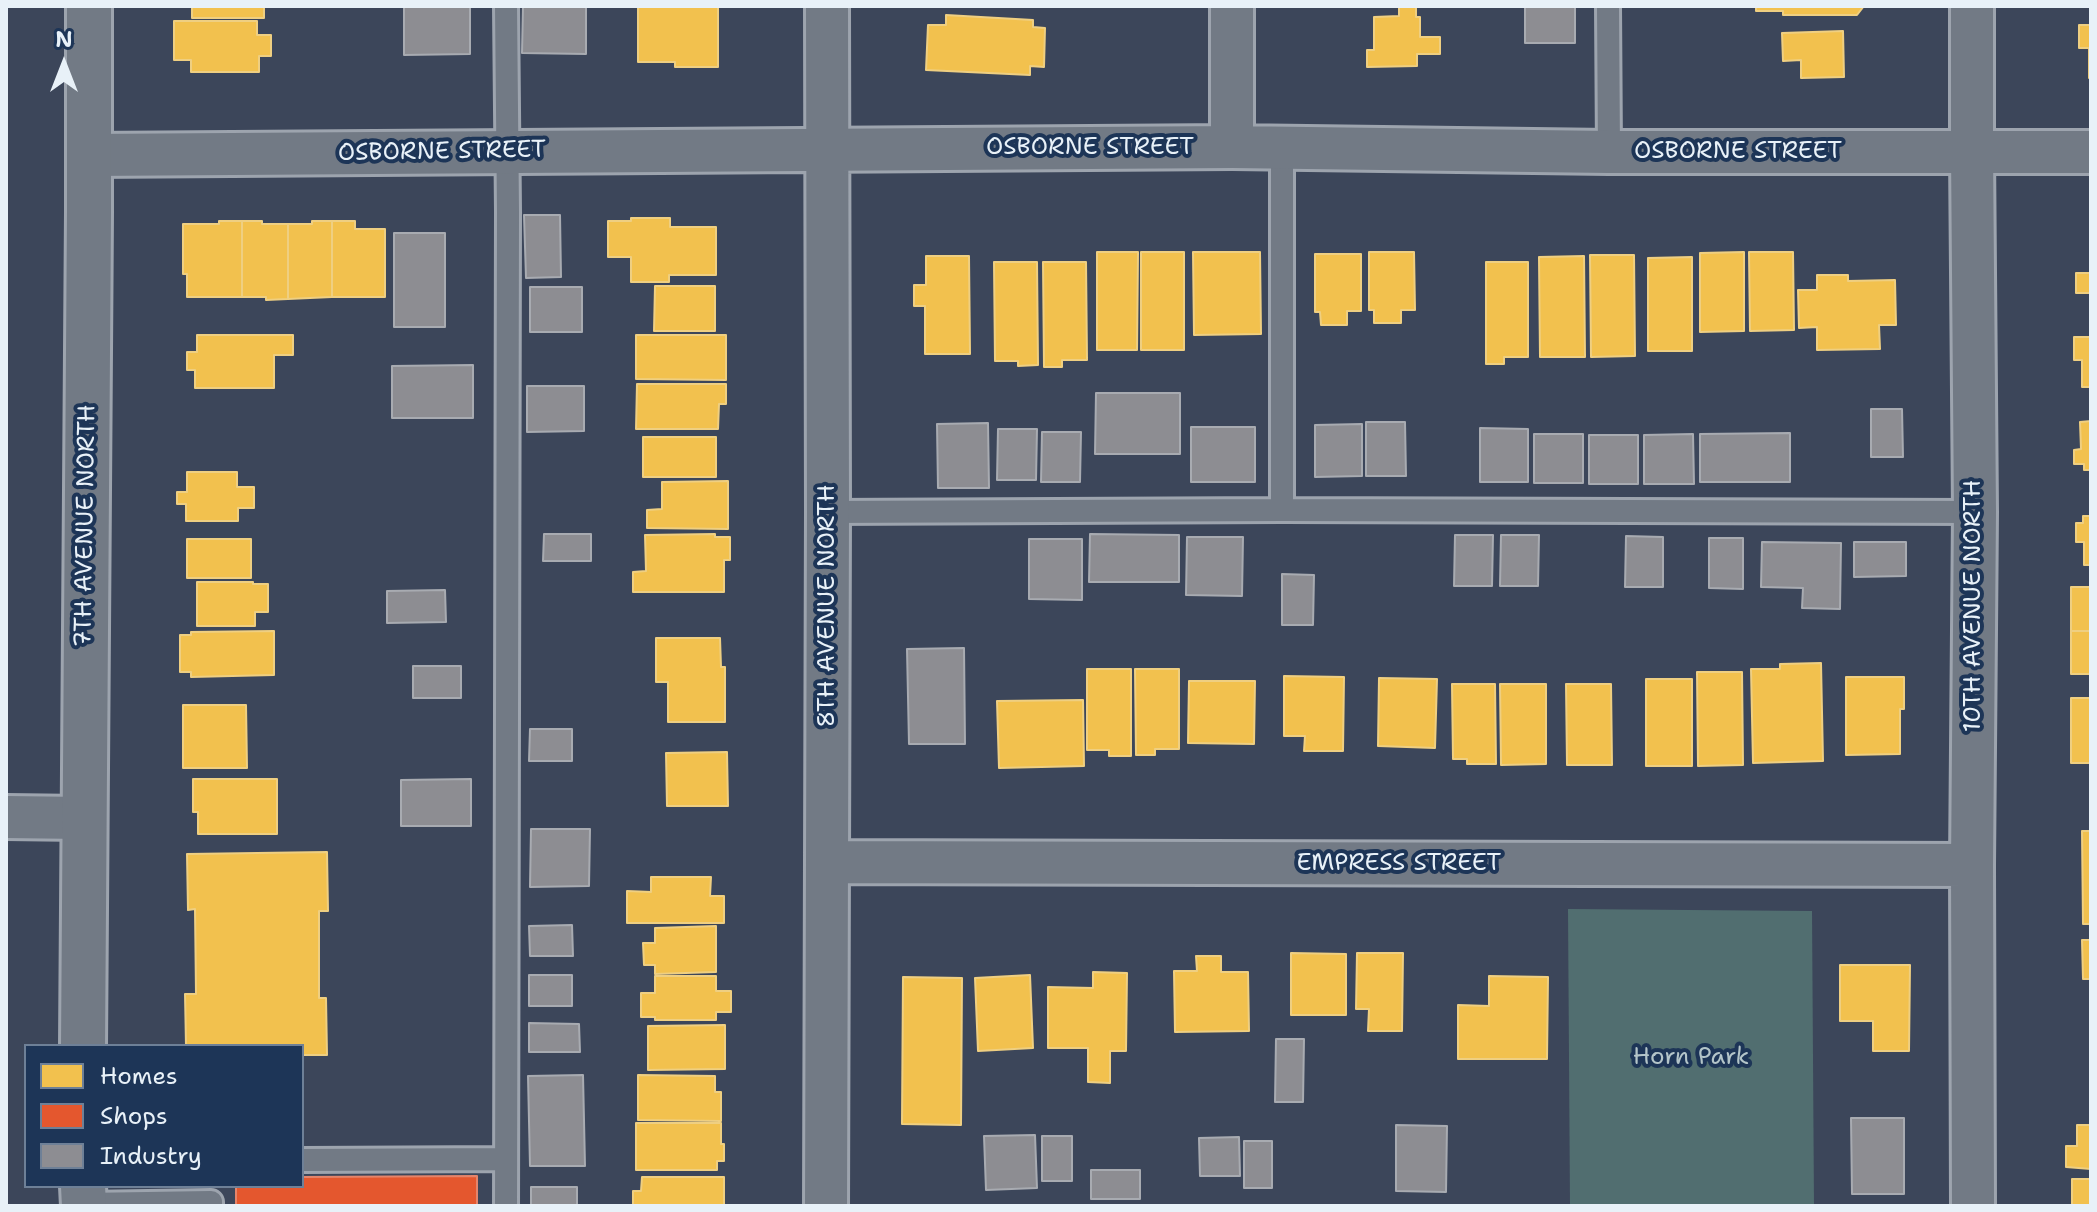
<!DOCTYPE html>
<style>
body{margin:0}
#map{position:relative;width:2097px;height:1212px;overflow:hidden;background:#3c465a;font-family:"Shantell Sans",sans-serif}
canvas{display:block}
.frame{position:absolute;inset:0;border:8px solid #e8f1f8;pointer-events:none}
.legend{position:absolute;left:24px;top:1044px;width:280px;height:144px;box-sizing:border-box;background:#1d3557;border:2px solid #6e8097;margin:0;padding:10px 14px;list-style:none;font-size:24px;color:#e8f1f8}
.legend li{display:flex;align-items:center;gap:16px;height:40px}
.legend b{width:40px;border:2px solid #6e8097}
.north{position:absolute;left:24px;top:24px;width:80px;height:80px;-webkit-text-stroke:6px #1d3557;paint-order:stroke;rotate:0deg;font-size:22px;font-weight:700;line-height:32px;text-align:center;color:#e8f1f8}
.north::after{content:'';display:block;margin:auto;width:28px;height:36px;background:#e8f1f8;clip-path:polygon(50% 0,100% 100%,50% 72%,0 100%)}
</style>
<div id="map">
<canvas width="2097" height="1212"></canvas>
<div class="frame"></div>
<ul class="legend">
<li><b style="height:22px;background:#f2c14e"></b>Homes</li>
<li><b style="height:22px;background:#e4572e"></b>Shops</li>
<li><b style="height:22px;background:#8d8d92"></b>Industry</li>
</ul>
<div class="north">N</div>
</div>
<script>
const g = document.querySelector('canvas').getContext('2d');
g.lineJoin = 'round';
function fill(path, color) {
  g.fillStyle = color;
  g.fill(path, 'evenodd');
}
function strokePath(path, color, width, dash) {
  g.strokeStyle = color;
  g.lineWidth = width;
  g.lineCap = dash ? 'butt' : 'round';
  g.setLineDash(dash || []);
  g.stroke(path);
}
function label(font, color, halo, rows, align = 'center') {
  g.font = font + ' "Shantell Sans",sans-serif';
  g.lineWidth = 8;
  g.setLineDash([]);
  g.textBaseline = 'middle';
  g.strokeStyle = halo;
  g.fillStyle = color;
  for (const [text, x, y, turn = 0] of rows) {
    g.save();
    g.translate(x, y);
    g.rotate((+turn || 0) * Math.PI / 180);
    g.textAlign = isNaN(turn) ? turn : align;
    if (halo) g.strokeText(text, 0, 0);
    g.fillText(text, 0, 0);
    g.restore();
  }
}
fill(new Path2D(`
 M1568 909 1812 911 1814 1206H1570Z`), '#516e70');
const homes = new Path2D(`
 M192 6H264V18H192Z
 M638 6H718V67H675V62H638Z
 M1399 6H1416V17H1420V37H1440V54H1417V66L1367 67V50H1374V17L1399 16Z
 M1756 6H1864L1857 15H1783V11H1756Z
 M946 15 1033 20V27L1045 28 1044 67 1030 66V75L926 70 928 25H946Z
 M174 21H257V35H271V56H259V72H191V60H174Z
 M2079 25H2091V78H2089V48H2079Z
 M1843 31 1844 77 1801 78V60L1783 61 1782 33Z
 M631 218H670V227H716V275H669V282H631V257H608V221H631Z
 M219 221H242V297H187V274H183V224H219Z
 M242 221H262V224H288V299L266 300V297H242Z
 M312 221H332V297L288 299V224H312Z
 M332 221H355V229H385V297H332Z
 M1097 252H1138L1137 350H1097Z
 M1141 252H1184V350H1141Z
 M1193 252H1260L1261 334 1194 335Z
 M1369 252H1414L1415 310H1401V323H1374V310H1369Z
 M1744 252V331L1700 332V253Z
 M1749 252H1793L1794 330 1750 331Z
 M1315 254H1361V311H1347V325H1321L1320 312H1315Z
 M1590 255H1634L1635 356 1591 357Z
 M926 256H969L970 354H925V306H914V285H926Z
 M1584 256 1585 357H1540L1539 257Z
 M1692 257V351H1648V258Z
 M994 262H1037L1038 365 1018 366V361H995Z
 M1043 262H1086L1087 360H1062V367H1044Z
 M1486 262H1528V357H1504V364H1486Z
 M2076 273H2091V293H2076Z
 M1817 275H1848V281L1895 280 1896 325H1879L1880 349 1817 350V327L1799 328 1798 290H1817Z
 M655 286H715V331H654Z
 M197 335H293V355H274V388H195V370H187V352H197Z
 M636 335H726V380L636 379Z
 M2074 337H2091V387H2082V360H2074Z
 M637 384H726V404H719L718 429H636Z
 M2091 421V470H2084V464H2074V450L2081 449 2080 422Z
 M643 437H716V477H643Z
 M187 472H237V487H254V508H238V521H186V504H177V492H187Z
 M728 481V529L647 528V510L662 509V482Z
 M2083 516H2091V565H2084V542H2076V523H2083Z
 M715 534V537H730V560H724V592H633V572L646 571 645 535Z
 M187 539H251V578H187Z
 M197 582H253V584H268V612H255V626H197Z
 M2071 587H2091V631H2071Z
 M274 631V675L191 677V672H180V635H191V632Z
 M2071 631H2091V674H2071Z
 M656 638H720L721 667H725V722H668V682H656Z
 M1821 663 1823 761 1753 763 1751 669H1780V664Z
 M1087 669H1131V756H1109V750H1087Z
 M1135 669H1179V749H1155V755H1136Z
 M1697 672H1742L1743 765 1698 766Z
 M1284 676 1344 677 1343 751H1304L1305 736H1284Z
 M1846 677H1904V709H1900V754L1846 755Z
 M1379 678 1437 679 1435 748 1378 746Z
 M1646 679H1692V766H1646Z
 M1189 681H1255L1254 744 1188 743Z
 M1452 684H1495L1496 764H1467V759H1453Z
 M1500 684H1546V764L1501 765Z
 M1566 684H1611L1612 765H1567Z
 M2071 698H2091V763H2071Z
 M1083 700 1084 766 999 768 997 701Z
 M183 705H246L247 768H183Z
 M727 752 728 806H667L666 753Z
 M193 779H277V834H198V812H193Z
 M2082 831H2091V924H2083Z
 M327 852 328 911H319V998H326L327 1055H302V1046H186L185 994H196L195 909 188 910 187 854Z
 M651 877H711L710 896H724V923H627V891L651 892Z
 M716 926V972L655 974V965H644L643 943H655V928Z
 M2082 940H2091V979H2083Z
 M1291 953 1346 954V1015H1291Z
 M1357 953H1403L1402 1031H1368L1369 1009H1356Z
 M1196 956H1221V972H1248L1249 1031 1175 1032 1174 971H1197Z
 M1840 965H1910L1909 1051H1873V1021H1840Z
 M1093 972 1127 973 1126 1051H1110V1083L1088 1082V1048H1048V987L1093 988Z
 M1030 975 1033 1048 978 1051 975 978Z
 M655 976H716V991H731V1012H716V1020H655V1017H641V993H655Z
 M1489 976 1548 977 1547 1059H1458V1005L1489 1006Z
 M903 977 962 978 961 1125 902 1124Z
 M725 1025V1069L648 1070V1026Z
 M638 1075 715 1076V1092H721V1121L638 1120Z
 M636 1123H721V1144H724V1161H717V1170H636Z
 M2077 1125H2091V1169L2066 1167V1146H2077Z
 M642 1177H724V1206H633V1191H641Z
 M2072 1179H2091V1206H2072Z`);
fill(homes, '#f2c14e');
strokePath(homes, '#efcf81', 2);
const shops = new Path2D(`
 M477 1176V1206H236V1186H302V1177Z`);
fill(shops, '#e4572e');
strokePath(shops, '#e5856b', 2);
const industry = new Path2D(`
 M404 6H470V54L404 55Z
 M523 6H586V54L522 53Z
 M1525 6H1575V43H1525Z
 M524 215H560L561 277 526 278Z
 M394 233H445V327H394Z
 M530 287H582V332H530Z
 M473 365V418H392V366Z
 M527 386H584V431L527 432Z
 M1096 393H1180V454H1095Z
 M1871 409H1902L1903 457H1871Z
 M1366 422H1405L1406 476H1366Z
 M988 423 989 488H938L937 424Z
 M1362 424V476L1315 477V425Z
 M1191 427H1255V482H1191Z
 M1480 428 1528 429V482H1480Z
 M998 429H1037L1036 480H997Z
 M1042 432H1081L1080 482H1041Z
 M1790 433V482H1700V434Z
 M1534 434H1583V483H1534Z
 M1693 434 1694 484H1644V435Z
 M1589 435H1638V484H1589Z
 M544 534H591V561H543Z
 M1090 534 1179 535V582H1089Z
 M1455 535H1493L1492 586H1454Z
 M1501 535H1539L1538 586H1500Z
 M1626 536 1663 537V587H1625Z
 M1187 537H1243L1242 596 1186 595Z
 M1709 538H1743V589L1709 588Z
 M1029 539H1082V600L1029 599Z
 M1762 542 1841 543 1840 609 1802 608 1803 588 1761 587Z
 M1854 542H1906V576L1854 577Z
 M1282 574 1314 575 1313 625H1282Z
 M445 590 446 622 387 623V591Z
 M964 648 965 744H909L907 649Z
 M413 666H461V698H413Z
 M530 729H572V761H529Z
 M471 779V826H401V780Z
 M531 829H590L589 886 530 887Z
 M572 925 573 956H530L529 926Z
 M529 975H572V1006H529Z
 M529 1023 579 1024 580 1052H529Z
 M1276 1039H1304L1303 1102H1275Z
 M583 1075 585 1166H530L528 1076Z
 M1851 1118H1904V1194H1852Z
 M1396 1125 1447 1126 1446 1192 1396 1191Z
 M1035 1135 1037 1188 986 1190 984 1136Z
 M1042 1136H1072V1181H1042Z
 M1239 1137 1240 1176H1200L1199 1138Z
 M1244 1141H1272V1188H1244Z
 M1091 1170H1140V1199H1091Z
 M531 1187H577V1206H531Z`);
fill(industry, '#8d8d92');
strokePath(industry, '#a8abb1', 2);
const lane = new Path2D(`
 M1608 6 1609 152
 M1282 148V510
 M828 512 1282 510 1975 512
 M302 1160 506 1159
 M84 1204 211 1202V1206
 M506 1206 508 212 506 6`);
const street = new Path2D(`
 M1972 6V152L1975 512 1972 865 1973 1206
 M1232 147V6
 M89 155 1232 147 1609 152H2091
 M6 817 83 818
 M827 862 1972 865
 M826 1206 828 512 827 6`);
const secondary = new Path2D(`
 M83 1046 89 212V6
 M83 1186 84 1206`);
strokePath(lane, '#9da4ae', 28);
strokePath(street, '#9da4ae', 48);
strokePath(secondary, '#9da4ae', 50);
strokePath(lane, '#727a85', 22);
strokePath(street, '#727a85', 42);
strokePath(secondary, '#727a85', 44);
label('24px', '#e8f1f8', '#1d3557', [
 ["OSBORNE STREET",1090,148],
 ["OSBORNE STREET",442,152,-1],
 ["OSBORNE STREET",1738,152],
 ["7TH AVENUE NORTH",86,526,-89],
 ["8TH AVENUE NORTH",828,606,-90],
 ["10TH AVENUE NORTH",1974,606,-90],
 ["EMPRESS STREET",1399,864]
]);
label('24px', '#b4c5c9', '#1d3557', [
 ["Horn Park",1691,1058]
]);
</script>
